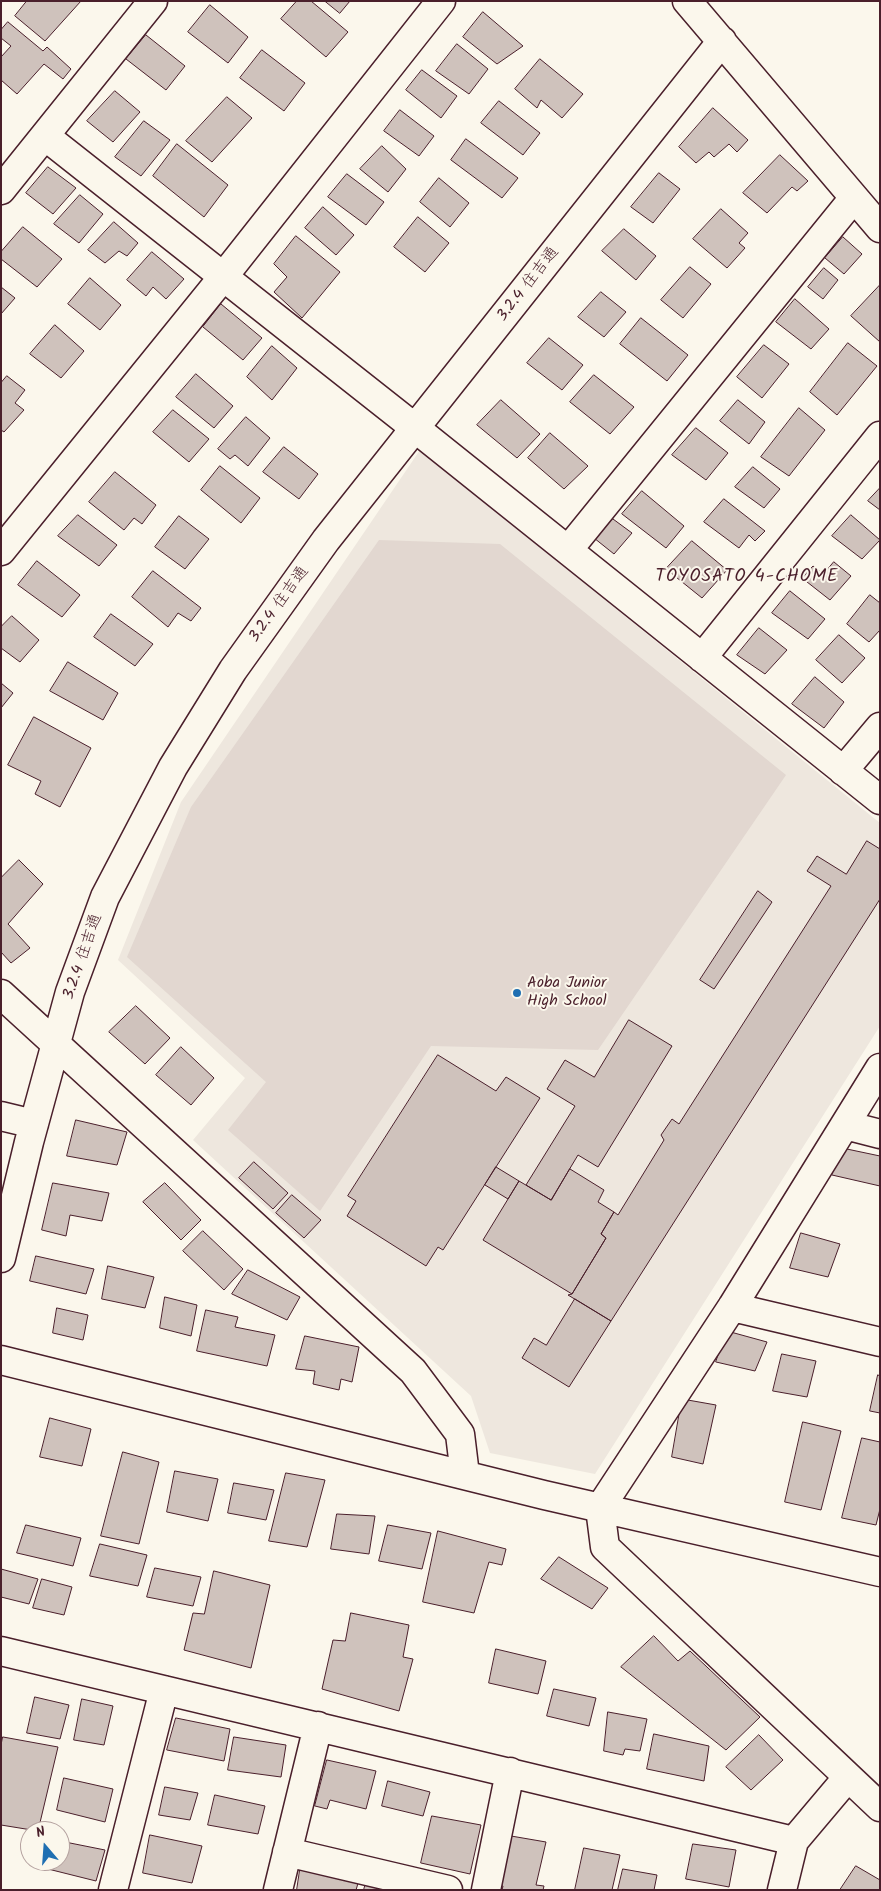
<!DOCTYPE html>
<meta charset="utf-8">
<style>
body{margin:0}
#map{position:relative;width:881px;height:1891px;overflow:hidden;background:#fbf7ec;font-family:Kalam,sans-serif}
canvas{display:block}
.frame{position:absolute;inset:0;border:2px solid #4a1f2b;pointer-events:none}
.north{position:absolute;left:20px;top:1821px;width:50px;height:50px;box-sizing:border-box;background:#fbf7ec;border:1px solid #b4a19f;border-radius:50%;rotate:342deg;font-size:14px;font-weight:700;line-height:20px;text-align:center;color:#4a1f2b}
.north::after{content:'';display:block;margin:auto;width:18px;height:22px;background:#1f6fb2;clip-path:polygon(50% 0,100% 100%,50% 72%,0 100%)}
</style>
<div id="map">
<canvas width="881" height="1891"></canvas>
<div class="frame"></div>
<div class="north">N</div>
</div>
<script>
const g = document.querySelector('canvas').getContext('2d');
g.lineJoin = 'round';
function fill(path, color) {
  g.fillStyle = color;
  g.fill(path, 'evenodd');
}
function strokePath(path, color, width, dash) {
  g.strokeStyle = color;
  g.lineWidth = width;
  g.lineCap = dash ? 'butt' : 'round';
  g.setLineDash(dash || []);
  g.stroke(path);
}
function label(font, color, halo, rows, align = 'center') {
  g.font = font + ' Kalam,"Klee One",sans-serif';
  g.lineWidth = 4;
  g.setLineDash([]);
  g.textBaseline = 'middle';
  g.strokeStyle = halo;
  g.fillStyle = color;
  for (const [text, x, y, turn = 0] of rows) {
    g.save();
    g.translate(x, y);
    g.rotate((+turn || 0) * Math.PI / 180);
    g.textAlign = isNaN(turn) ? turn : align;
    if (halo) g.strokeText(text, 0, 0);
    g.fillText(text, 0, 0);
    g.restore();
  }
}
fill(new Path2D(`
 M420 450 880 823V1026L595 1474 490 1453 471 1396 193 1140 245 1078 118 960 181 802Z`), '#eee7de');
fill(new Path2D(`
 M379 540 500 544 786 775 598 1050 431 1046 320 1211 228 1130 266 1082 127 957 191 807Z`), '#e2d7d0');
const building = new Path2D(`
 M27 1H81L45 41 15 16Z
 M297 1H311L348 32 326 57 281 19Z
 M325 1H350L340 13Z
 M210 5 248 37 228 63 188 32Z
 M483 12 523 46 497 64 463 37Z
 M8 22 43 51 47 47 71 69 63 79 44 64 17 94 1 80V57L11 46 1 38V30Z
 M146 35 185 66 166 90 126 59Z
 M457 44 488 69 469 94 436 71Z
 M262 50 305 83 284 111 240 78Z
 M540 59 583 94 562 118 541 100 537 108 515 89Z
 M422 70 457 96 441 118 406 90Z
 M115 91 140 112 113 142 87 121Z
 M227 97 252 118 212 162 186 141Z
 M499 101 540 133 523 155 481 123Z
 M713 108 748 140 737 152 729 144 714 157 709 152 696 163 679 147Z
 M400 110 434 136 419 156 384 131Z
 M144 121 170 140 141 176 115 157Z
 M466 139 518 178 502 198 451 160Z
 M177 144 228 185 204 217 153 176Z
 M382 146 406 169 388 192 360 169Z
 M780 155 808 181 797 191 792 187 767 213 743 193Z
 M48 167 76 188 53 214 26 193Z
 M659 173 680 189 653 223 631 207Z
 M347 174 384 202 366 225 328 197Z
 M439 178 469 203 450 227 420 202Z
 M80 195 103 214 79 243 54 224Z
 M323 207 354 235 336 255 305 228Z
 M721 209 748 233 739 243 745 248 727 268 693 239Z
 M418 217 449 243 425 272 394 247Z
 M114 222 138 243 127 256 119 251 105 263 88 250Z
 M23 227 62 259 37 287 1 259V252Z
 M624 229 656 256 636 280 602 251Z
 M296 236 340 272 302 318 274 292 287 277 274 264Z
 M843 237 862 254 844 274 825 258Z
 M152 252 184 279 166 299 153 287 146 296 127 280Z
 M690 267 711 284 683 318 661 300Z
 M824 268 838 280 823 299 808 287Z
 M90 278 121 305 100 330 68 304Z
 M880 285V342L851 316Z
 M1 287 15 298 1 314Z
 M601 292 626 312 604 337 578 317Z
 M795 299 829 329 811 349 776 322Z
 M221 304 262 338 243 360 203 327Z
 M641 318 688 355 667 381 620 344Z
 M55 325 84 351 61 378 30 354Z
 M549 338 583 365 562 390 527 363Z
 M848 343 877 366 837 415 810 392Z
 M764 345 789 364 762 398 737 377Z
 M272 346 297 368 272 400 247 377Z
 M196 374 233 406 214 428 176 397Z
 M594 375 634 407 610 434 570 402Z
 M7 376 25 390 15 403 24 410 4 432 1 430V383Z
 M501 400 540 434 517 458 477 425Z
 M738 400 765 422 749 444 720 421Z
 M799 408 825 430 789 476 761 457Z
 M173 410 209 439 189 462 153 432Z
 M246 417 270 438 248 466 235 455 230 459 218 449Z
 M696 428 728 453 706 480 672 455Z
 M550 433 588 466 564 489 528 458Z
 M284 447 318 474 299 499 263 472Z
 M220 466 260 498 241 523 201 490Z
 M753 467 780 489 764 508 735 487Z
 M115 472 156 505 142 524 134 518 124 530 89 502Z
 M880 488V510L868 501Z
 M642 491 684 526 666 548 622 514Z
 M724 499 765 531 755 541 749 535 739 548 704 522Z
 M78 515 117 545 99 566 58 536Z
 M851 515 880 540 862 559 832 536Z
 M179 516 209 539 185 569 155 547Z
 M613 519 632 533 614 554 594 538Z
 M692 541 727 570 702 598 666 569Z
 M37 561 80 595 62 617 18 585Z
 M834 562 851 576 830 600 802 578 813 566 823 574Z
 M153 571 201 608 191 621 178 613 168 627 132 597Z
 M790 591 825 619 808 639 772 613Z
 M870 595 880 603V630L869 642 847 624Z
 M111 614 153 644 135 666 94 637Z
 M12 616 39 640 20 662 1 648V627Z
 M759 628 787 650 765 674 737 655Z
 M839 635 865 658 842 683 816 660Z
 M68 662 118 693 103 720 50 691Z
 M815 677 844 702 824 728 792 704Z
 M1 683 13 693 1 708Z
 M34 717 91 748 60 807 35 794 41 781 8 765Z
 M867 841 880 849V899L611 1321 568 1295 572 1294 606 1238 601 1234 614 1212 618 1215 664 1140 661 1135 672 1119 679 1124 831 886 807 871 817 856 846 874Z
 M19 860 43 884 8 924 30 948 11 963 1 952V878Z
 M758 891 772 902 714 989 700 980Z
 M136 1006 170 1038 145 1064 109 1032Z
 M629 1020 672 1046 598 1167 578 1155 551 1200 526 1185 575 1106 547 1089 565 1060 594 1077Z
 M181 1047 214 1078 191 1105 156 1075Z
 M438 1055 496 1091 506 1077 540 1098 443 1250 438 1247 426 1266 347 1216 356 1201 348 1196Z
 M76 1120 127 1132 117 1165 67 1156Z
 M842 1148 880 1156V1186L832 1175Z
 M254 1162 288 1193 273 1209 239 1178Z
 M496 1167 519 1181 508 1199 485 1185Z
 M570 1169 604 1190 598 1202 614 1212 601 1234 606 1238 572 1294 483 1240 519 1181 551 1200Z
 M53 1183 109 1193 102 1221 70 1215 66 1236 42 1230Z
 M165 1183 201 1220 181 1240 143 1202Z
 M292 1195 321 1220 304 1238 276 1213Z
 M203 1231 243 1269 224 1290 183 1251Z
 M801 1233 840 1244 828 1277 790 1268Z
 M36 1256 94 1269 86 1294 30 1281Z
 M108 1266 154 1277 145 1308 102 1299Z
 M248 1270 300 1297 287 1320 232 1294Z
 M165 1297 197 1305 191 1336 160 1328Z
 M575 1299 611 1321 569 1387 522 1358 534 1338 546 1345Z
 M57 1308 88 1315 83 1340 53 1333Z
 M206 1310 238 1317 235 1327 275 1335 267 1366 197 1351Z
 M727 1331 767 1342 755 1371 716 1362Z
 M305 1336 359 1347 352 1382 341 1379 339 1390 313 1384 315 1371 296 1369Z
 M782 1354 816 1361 807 1397 773 1391Z
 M878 1375 880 1376V1413L870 1411Z
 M682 1399 716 1405 703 1464 672 1457Z
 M50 1418 91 1429 82 1466 40 1457Z
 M803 1422 841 1431 821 1510 785 1502Z
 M862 1438 880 1442V1509L876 1525 842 1518Z
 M123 1452 159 1462 139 1544 101 1536Z
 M175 1471 218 1479 208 1521 167 1512Z
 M286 1473 325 1480 307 1547 269 1541Z
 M234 1483 274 1490 266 1520 228 1513Z
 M337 1514 375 1516 369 1554 331 1549Z
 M26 1525 81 1538 73 1566 17 1553Z
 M388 1525 431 1533 422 1569 379 1561Z
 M438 1531 506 1549 502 1565 489 1562 474 1613 423 1602Z
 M100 1544 147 1555 138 1586 90 1576Z
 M559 1557 608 1588 592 1609 541 1579Z
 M155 1568 201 1577 193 1606 147 1597Z
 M1 1569 38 1579 29 1604 1 1597Z
 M214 1571 270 1585 251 1668 184 1650 193 1613 204 1614Z
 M42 1579 72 1587 64 1615 33 1608Z
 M351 1613 409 1625 403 1657 413 1659 399 1711 322 1689 333 1640 345 1641Z
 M654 1636 678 1661 690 1651 760 1717 726 1750 621 1667Z
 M496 1649 546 1661 538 1694 489 1683Z
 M554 1689 596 1698 589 1726 547 1716Z
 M35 1697 69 1705 60 1739 27 1733Z
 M82 1699 113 1706 104 1745 74 1740Z
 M608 1712 647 1719 640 1751 625 1749 623 1755 604 1751Z
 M176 1718 230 1729 224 1761 167 1750Z
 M654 1734 709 1746 704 1781 647 1769Z
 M759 1735 783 1760 751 1790 726 1767Z
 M3 1737 58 1747 38 1831 1 1825V1745Z
 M234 1737 286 1745 281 1777 228 1770Z
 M327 1760 376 1771 366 1809 330 1800 327 1809 315 1806Z
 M64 1778 113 1789 105 1822 57 1810Z
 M388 1781 430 1792 423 1816 382 1806Z
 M165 1787 198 1793 190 1820 159 1815Z
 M215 1795 265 1806 258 1834 208 1825Z
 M432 1816 481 1825 470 1874 421 1863Z
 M150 1835 202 1846 192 1883 143 1873Z
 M511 1836 546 1842 536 1885 544 1886 543 1890H502L503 1886 498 1885Z
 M60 1841 105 1850 96 1881 44 1868 45 1861H60Z
 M693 1844 736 1850 729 1887 686 1879Z
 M584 1848 620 1855 612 1890H575Z
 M856 1866 880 1880V1890H840Z
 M623 1869 657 1875 654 1890H618Z
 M300 1870 359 1880 356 1890H297Z
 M366 1882 401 1890H364Z`);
fill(building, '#cfc2bc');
strokePath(building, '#4a1f2b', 1);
const minor = new Path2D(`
 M687 1 880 228
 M45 136 415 428 880 800
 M1 190 153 1
 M568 550 853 199
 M1 551 223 277 441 1
 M702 658 880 436
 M843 771 880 727
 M1 994 413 1371 460 1434 465 1475
 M880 1068 732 1307 600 1508 605 1547 880 1807
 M1 1116 34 1124
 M845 1125 880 1134
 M1 1258 29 1142 70 992 105 897 173 767 233 670 326 540 722 41
 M732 1307 880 1342
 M1 1360 544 1495 880 1572
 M1 1651 794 1841
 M287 1852 448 1890
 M113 1890 164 1690
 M278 1890 318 1726
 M486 1890 510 1772
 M782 1890 794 1841 848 1777`);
strokePath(minor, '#4a1f2b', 31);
strokePath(minor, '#fbf7ec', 28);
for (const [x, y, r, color] of [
 [517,993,5,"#1f6fb2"]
]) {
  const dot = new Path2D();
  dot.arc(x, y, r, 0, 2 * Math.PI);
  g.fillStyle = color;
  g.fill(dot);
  strokePath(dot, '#fbf7ec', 2);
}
label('16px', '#4a1f2b', '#fbf7ec', [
 ["3.2.4 住吉通",529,285,-52],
 ["3.2.4 住吉通",280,605,-54],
 ["3.2.4 住吉通",84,957,-71]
]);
label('16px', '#4a1f2b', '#fbf7ec', [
 ["Aoba Junior",527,984],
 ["High School",527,1002]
], 'left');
g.letterSpacing = '1px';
label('18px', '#4a1f2b', '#fbf7ec', [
 ["TOYOSATO 4-CHOME",747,578]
]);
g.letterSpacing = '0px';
</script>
